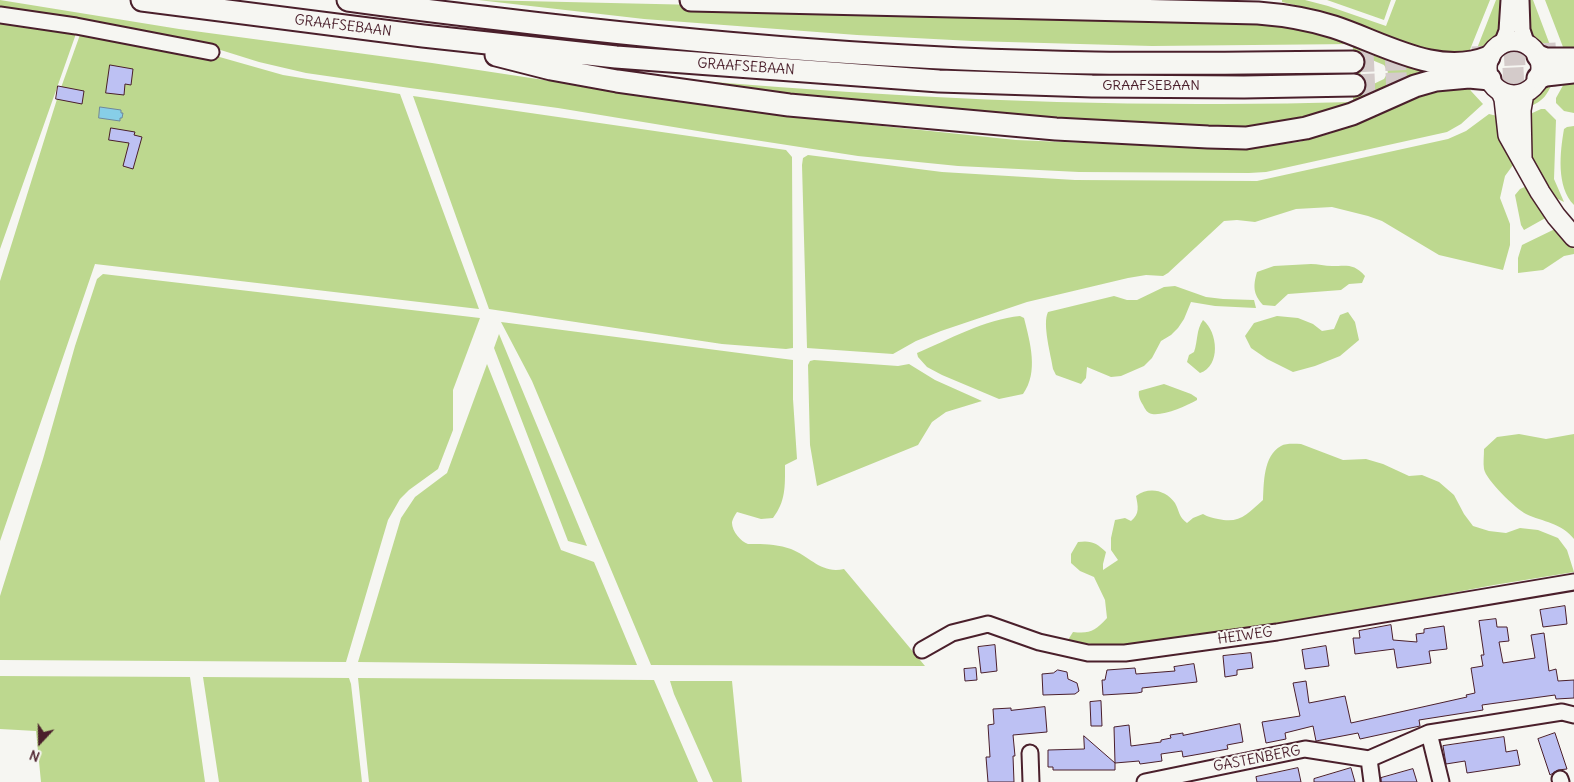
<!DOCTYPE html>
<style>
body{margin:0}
#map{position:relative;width:1574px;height:782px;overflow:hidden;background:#f6f6f2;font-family:Delius,sans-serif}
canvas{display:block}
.north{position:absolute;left:15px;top:717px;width:50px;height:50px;-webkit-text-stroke:4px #f6f6f2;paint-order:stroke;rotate:201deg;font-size:14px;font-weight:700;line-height:20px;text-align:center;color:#4a1f2b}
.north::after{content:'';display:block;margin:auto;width:18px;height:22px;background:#4a1f2b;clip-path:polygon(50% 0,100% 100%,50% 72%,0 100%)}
</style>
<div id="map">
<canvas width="1574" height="782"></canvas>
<div class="north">N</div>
</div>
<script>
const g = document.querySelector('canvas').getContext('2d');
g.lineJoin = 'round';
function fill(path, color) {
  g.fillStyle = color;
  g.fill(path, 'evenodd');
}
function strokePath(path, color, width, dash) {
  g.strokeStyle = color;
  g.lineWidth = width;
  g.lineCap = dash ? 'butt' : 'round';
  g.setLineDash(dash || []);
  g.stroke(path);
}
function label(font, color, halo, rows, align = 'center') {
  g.font = font + ' Delius,sans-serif';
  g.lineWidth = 4;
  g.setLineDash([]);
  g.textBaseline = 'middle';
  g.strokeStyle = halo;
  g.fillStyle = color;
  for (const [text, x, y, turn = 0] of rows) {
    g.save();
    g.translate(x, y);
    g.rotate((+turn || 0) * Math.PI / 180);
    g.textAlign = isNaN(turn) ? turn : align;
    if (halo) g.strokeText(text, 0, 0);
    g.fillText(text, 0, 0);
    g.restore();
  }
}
fill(new Path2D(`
 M0 0 179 29 432 63 768 114 1016 140 1227 149 1266 146 1299 142 1332 133 1417 89 1467 83 1471 91 1483 104 1461 124 1447 132 1266 172 1249 173 1079 172 958 166 858 156 716 134 558 108 410 88 306 73 259 62 211 47 0 12Z
 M478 0 1275 18 1452 68 1353 107 1246 132 954 119 634 75C829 93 1025 105 1221 104 1265 104 1309 103 1353 102V44L1152 46 972 41 857 35 644 19ZM1360 55 1384 65 1388 72 1384 79 1361 90Z
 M1282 0H1305L1328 6 1386 26 1396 0H1490L1467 57H1438L1299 6 1282 2Z
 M1327 0H1391L1384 20Z
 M1496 0H1505C1500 31 1503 39 1474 56Z
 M1526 0H1533L1553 53C1526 46 1528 22 1526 0Z
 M1545 0H1574V52H1570L1569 47H1563Z
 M0 20 77 31 0 249Z
 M81 32 209 54 283 75 400 94 479 309 95 264 0 541V281L58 96Z
 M1555 77C1547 95 1545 101 1526 108 1531 94 1542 84 1555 77Z
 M1574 77V113L1564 111 1556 103V98L1566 80Z
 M413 96 786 150 792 157 793 348 786 349 722 344 489 309Z
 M1541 109H1545L1556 120 1554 179 1564 202 1554 197 1533 160 1528 145 1526 116Z
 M1489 114 1501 117 1516 161 1505 176 1500 198 1510 224V245L1503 270 1439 255 1382 221 1368 216 1332 207 1296 209 1255 222 1237 220 1224 221 1168 273 1163 276 1146 275 1128 278 1027 302 941 331 916 341 893 354 807 348 802 165 803 158 808 155 942 172 1075 180 1257 181 1448 139 1466 131Z
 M1574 126V205C1556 187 1560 152 1564 129L1567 127Z
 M1529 185 1549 216 1524 230 1521 225 1515 195 1520 189Z
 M1557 228 1574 249V254L1564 256 1543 270 1518 273V258L1522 245Z
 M1311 264C1318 264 1325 266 1332 266 1346 266 1354 263 1365 276L1362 283 1349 284 1341 290 1288 294 1275 306 1263 305C1253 294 1253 286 1257 272L1274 266Z
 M103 274 480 318 453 390V430L438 469 409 490 400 499 388 520 346 662 0 660V596L43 459 75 346 97 279Z
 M1175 286 1206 297 1223 299 1254 300 1256 308 1215 306 1191 302 1184 319 1178 328 1171 335 1161 341 1152 358 1144 366 1121 376 1111 377 1087 367 1086 378 1081 384 1056 375 1053 369C1051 355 1042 324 1048 312L1114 296 1127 300H1137L1164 287Z
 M1348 312 1355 322 1359 340 1340 356 1315 366 1293 372 1267 359 1251 348 1245 336 1254 323 1277 316 1298 318 1313 324 1322 331 1334 329 1340 315Z
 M1020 316 1024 318C1030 342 1039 372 1023 394L999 399 942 375 927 367 918 357 917 353C948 340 986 319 1020 316Z
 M1203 320C1218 332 1221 366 1200 373L1187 362 1189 355 1194 352C1198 341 1196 330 1203 320Z
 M501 322 793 360V399L797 459 785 465C785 486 786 501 773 518L761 519 737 512C735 515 732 520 732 523 732 531 741 542 748 544 748 544 755 544 756 544 767 544 780 545 791 549 811 557 821 574 844 569L925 666 651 665 532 381Z
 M499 334 587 546 568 541 494 348Z
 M814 360 898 366 909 364 935 380 982 401 946 412 932 422 918 445 817 486 810 445 808 365 810 361Z
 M487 364 561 550 594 562 637 665 358 662 401 518 415 497 447 473Z
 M1164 384 1191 394 1197 398V400C1186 406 1164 416 1152 414 1147 413 1145 409 1143 405 1140 400 1138 396 1139 391Z
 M1519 434 1546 439 1574 434V539C1562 523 1543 522 1526 514 1516 509 1486 480 1484 469 1483 463 1484 456 1484 449L1497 437Z
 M1301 444 1343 460 1366 459 1383 464 1409 476 1422 475 1439 482 1454 495 1464 514 1473 526 1489 531 1506 533 1520 528 1538 530 1558 538 1567 550 1574 572 1494 585 1253 630 1118 647 1083 643 1068 640 1073 632C1090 634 1095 631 1107 618L1105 600 1094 577 1080 571 1071 563V554L1078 542C1091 540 1097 543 1106 552L1103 564V570L1118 560 1111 550V538L1115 520 1125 518 1131 521C1140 514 1138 506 1136 496 1149 486 1166 490 1175 503 1180 512 1178 516 1187 523L1193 518 1203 514C1208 517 1213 518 1218 519 1240 524 1247 514 1263 500 1264 483 1263 456 1281 446 1286 443 1295 444 1301 444Z
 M0 676 190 677 205 782H41L36 731 0 729Z
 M203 677 349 678 351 684 362 782H219Z
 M358 678 654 680 698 782H369Z
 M670 681H732L742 782H713L674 694Z`), '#bdd88f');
const water = new Path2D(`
 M100 107 121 110V113H123L122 118H120V121L99 118Z`);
fill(water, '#87cee8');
strokePath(water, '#6f889c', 1);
const building = new Path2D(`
 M110 65 133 69 131 85 125 84 124 95 106 93Z
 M58 86 84 91 82 104 56 99Z
 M111 128 135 132 134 135 142 137 133 169 123 166 129 143 109 140Z
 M1565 606 1567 624 1543 627 1540 610Z
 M1496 619 1497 627H1507L1509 641 1499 642 1503 663 1535 658 1531 635 1544 633 1549 671 1556 669 1558 681 1574 680V698L1556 699 1555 695 1482 705 1483 710 1419 720 1420 726 1360 739 1358 733 1316 741 1313 726 1285 733 1286 739 1266 743 1262 722 1300 716 1293 683 1306 681 1309 703 1345 696 1351 723 1467 697 1466 695 1475 693 1471 668 1483 666 1481 655H1484L1479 621Z
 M1391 625 1393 640 1417 642 1416 634 1424 633V629L1444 626 1447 649 1429 651 1431 663 1397 668 1394 649 1355 654 1353 638H1360L1359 631Z
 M995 645 997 671 981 673 978 647Z
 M1326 646 1329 666 1305 669 1302 650Z
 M1251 653 1253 668 1237 670V675L1225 677 1223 656Z
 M1194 664 1197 682 1142 688V692L1137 693 1103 695 1102 680H1105L1107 670 1135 668 1136 674 1175 671 1174 667Z
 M976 668 977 680 965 681 964 669Z
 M1058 670 1067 672 1068 679 1077 683 1079 691 1075 694 1043 695 1042 674 1053 673Z
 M1101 701 1102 726H1091L1090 702Z
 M1045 707 1047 732 1013 735 1015 756H1013L1014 782H988L986 757H990L988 725 994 724 993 709 1011 708V710Z
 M1240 724 1243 742 1227 745 1228 749 1183 757 1182 751 1161 754 1162 761 1140 764 1139 761 1115 763 1114 727 1129 725 1131 746 1161 742V740L1171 738 1170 735 1183 733V735Z
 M1555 733 1567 769 1558 770 1550 775 1538 739Z
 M1084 736 1115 763V770H1053V767H1048V750L1084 749Z
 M1504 737 1506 752 1517 750 1520 765 1467 773 1465 761 1446 764 1443 746Z
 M1298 768 1301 782H1257L1256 777Z
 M1351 768 1355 782H1314V779Z
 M1413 769 1417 782H1381V778Z`);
fill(building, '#bdc1f3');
strokePath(building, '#4a1f2b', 1);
strokePath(new Path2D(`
 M1472 57 1556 53
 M1353 62 1419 59
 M1471 80 1556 76
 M1354 85 1423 82`), '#d4cbca', 21, [21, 11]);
const minor = new Path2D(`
 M1521 0 1522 30 1527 45
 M0 15 76 26 211 52
 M1502 44 1507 31 1509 0
 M922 650 952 633 988 624 1039 642 1088 653H1125L1277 632 1574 582
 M1429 733 1441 782
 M1030 753 1031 782
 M1369 759 1372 782
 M1560 779 1561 782
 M1145 782 1305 749 1369 759 1429 733 1562 712 1574 715`);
const major = new Path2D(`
 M1487 68a27 27 0 1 1 54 0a27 27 0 1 1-54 0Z
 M1501 92 1504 99 1508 135 1540 192 1556 216 1574 237
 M1522 157 1521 110 1524 93`);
const highway = new Path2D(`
 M142 0 423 36 616 57 939 81 1092 86 1244 87 1354 85
 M348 0C398 7 448 13 499 19 696 43 896 60 1095 63 1181 64 1267 63 1353 62
 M691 0 1258 13C1284 15 1309 19 1334 27 1383 43 1437 78 1489 57
 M496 55 551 69 617 81 789 105 1056 129 1208 137 1246 138 1306 128 1352 114 1415 86 1436 80 1469 77 1490 79
 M1538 56 1546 59H1574
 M1538 78 1546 75 1574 72`);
strokePath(minor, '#4a1f2b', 19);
strokePath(major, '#4a1f2b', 22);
strokePath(highway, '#4a1f2b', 25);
strokePath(minor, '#f6f6f2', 15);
strokePath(major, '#f6f6f2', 19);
strokePath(highway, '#f6f6f2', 21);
label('14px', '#4a1f2b', '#f6f6f2', [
 ["GRAAFSEBAAN",343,26,7],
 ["GRAAFSEBAAN",746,67,4],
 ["GRAAFSEBAAN",1151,86],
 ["HEIWEG",1245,636,-8],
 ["GASTENBERG",1257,759,-11]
]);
</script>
